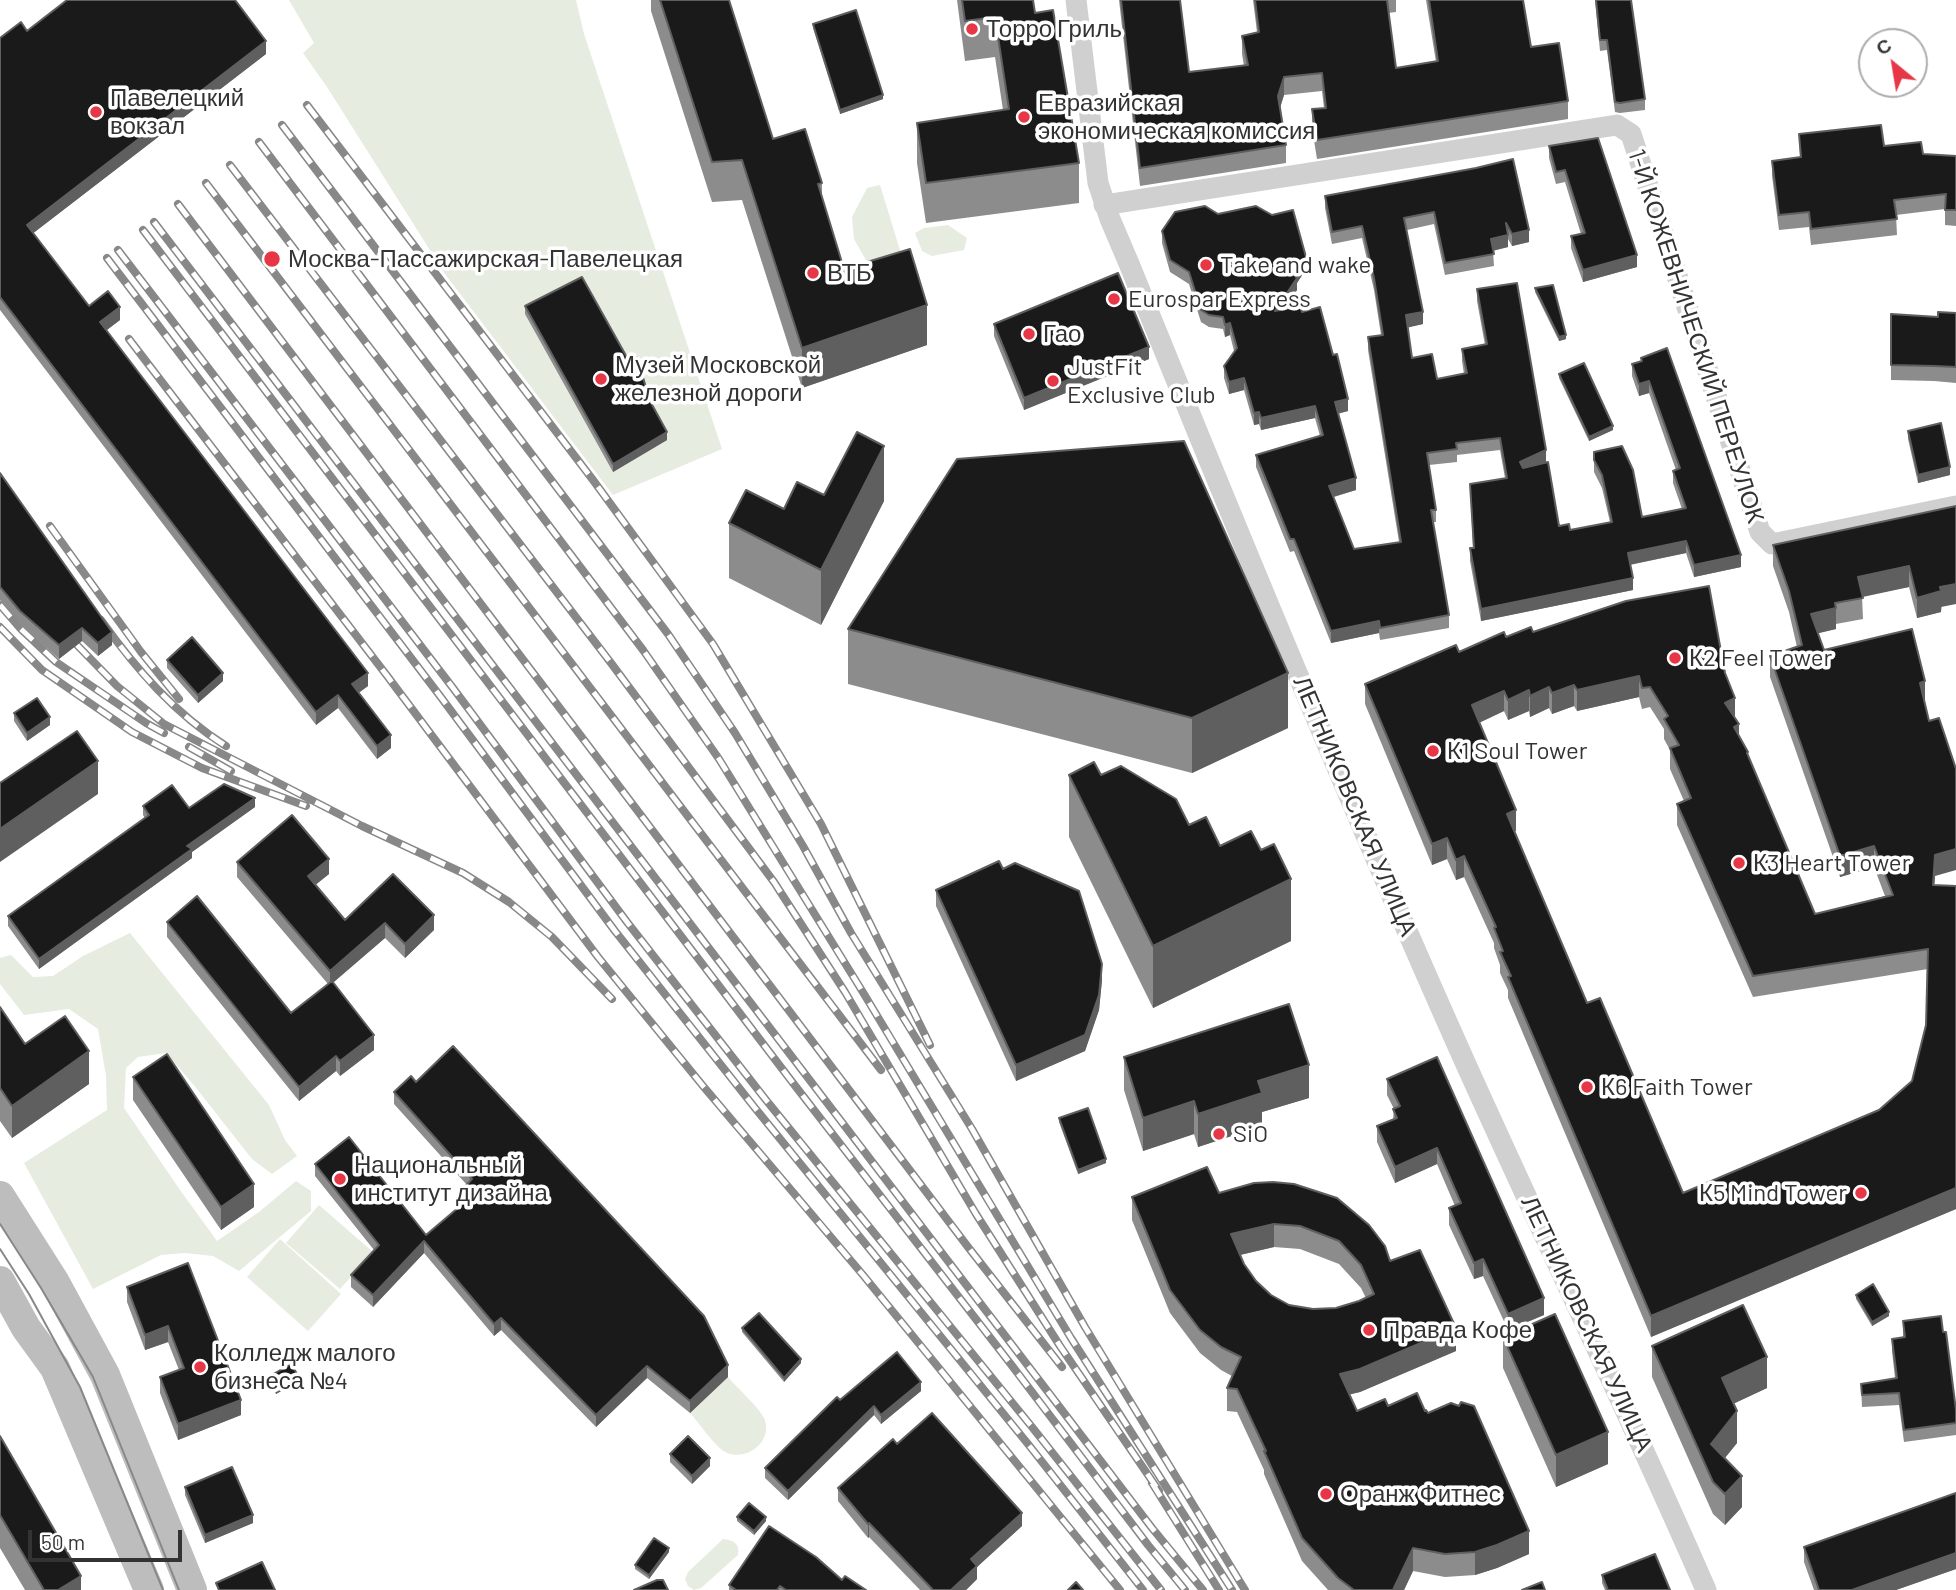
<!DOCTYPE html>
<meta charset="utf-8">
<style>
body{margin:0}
#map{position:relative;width:1956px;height:1590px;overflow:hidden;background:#fff;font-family:Barlow,sans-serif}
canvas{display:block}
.north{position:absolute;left:1858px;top:28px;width:70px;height:70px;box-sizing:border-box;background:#fff;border:2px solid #adadad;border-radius:50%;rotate:330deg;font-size:19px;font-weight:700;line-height:28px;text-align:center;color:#333}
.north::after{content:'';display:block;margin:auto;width:24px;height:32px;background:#e73746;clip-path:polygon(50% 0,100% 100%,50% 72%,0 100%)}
.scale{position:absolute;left:28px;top:1530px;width:154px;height:32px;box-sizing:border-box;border:4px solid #333;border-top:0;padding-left:9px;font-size:21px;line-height:24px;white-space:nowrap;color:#333;-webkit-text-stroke:5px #fff;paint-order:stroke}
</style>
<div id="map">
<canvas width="1956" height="1590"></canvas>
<div class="north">С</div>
<div class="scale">50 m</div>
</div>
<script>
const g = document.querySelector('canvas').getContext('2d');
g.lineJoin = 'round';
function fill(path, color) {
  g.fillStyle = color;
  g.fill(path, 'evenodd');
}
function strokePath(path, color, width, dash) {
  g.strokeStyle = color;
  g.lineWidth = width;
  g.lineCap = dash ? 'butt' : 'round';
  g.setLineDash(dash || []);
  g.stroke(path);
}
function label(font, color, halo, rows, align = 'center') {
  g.font = font + ' Barlow,sans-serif';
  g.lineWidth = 7;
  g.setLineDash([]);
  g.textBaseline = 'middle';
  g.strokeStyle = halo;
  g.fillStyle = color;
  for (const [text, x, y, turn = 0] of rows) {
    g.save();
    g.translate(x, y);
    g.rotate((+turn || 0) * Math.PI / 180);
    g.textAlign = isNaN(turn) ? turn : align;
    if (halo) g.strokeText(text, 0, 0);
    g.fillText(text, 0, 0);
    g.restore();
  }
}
fill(new Path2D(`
 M289 0H576L584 34 722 449 613 495 445 274 327 87 303 53 314 43Z
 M880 185 903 260 882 270 866 260 854 239 852 217 867 188Z
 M948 225 967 238 964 250 932 256 922 251 915 233 924 228Z
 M130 933 269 1105 285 1140 297 1156 272 1174 252 1159 193 1084 166 1053 138 1057 126 1068 124 1108 180 1190 217 1241 259 1212 296 1181 311 1191V1211L239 1271 213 1256 185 1253 161 1255 93 1289 24 1163 107 1110 106 1076 98 1029 69 1009 24 1015 0 984V958L11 955 33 977 53 976 83 956Z
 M319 1205 373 1252 340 1289 286 1243Z
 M280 1239 341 1294 308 1331 247 1277Z
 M728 1377C738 1389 757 1405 764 1418 775 1442 743 1465 722 1450 710 1440 700 1424 690 1413Z
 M723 1539C734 1540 740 1544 738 1555L701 1588 694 1590 688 1586 685 1579 688 1572Z`), '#e6ecdf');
strokePath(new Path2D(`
 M1076 0 1098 183 1110 219 1130 266C1235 526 1342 786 1456 1042 1538 1226 1626 1406 1706 1590
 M1104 205 1617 125 1631 134 1760 532 1772 544 1956 506`), '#d0d0d0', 21);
strokePath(new Path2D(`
 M0 1196 54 1281 105 1375 192 1590
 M0 1281 26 1328 55 1368 149 1590`), '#bdbdbd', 30);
strokePath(new Path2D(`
 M0 1224 41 1288 93 1377 179 1590
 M0 1249 29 1294 80 1387 163 1590`), '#888', 2);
const rail = new Path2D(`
 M307 105 593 480 713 644 821 824 930 1045
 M282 125 668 634 735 733 803 846 851 933 972 1129 1085 1327 1245 1590
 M259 142 643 650 719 759 864 994 1071 1338 1232 1590
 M230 165 611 663 774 882 845 992 976 1214 1060 1346 1159 1491
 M206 183 881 1070
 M178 204 968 1247 1062 1367
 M154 222 1152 1528 1203 1590
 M143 230 793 1083 1013 1367 1148 1545 1185 1590
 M118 250 453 688 627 922 766 1100 1032 1427 1161 1590
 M107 258 440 696 615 931 755 1108 1028 1444 1143 1590
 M129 339 388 677 598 957 703 1086 863 1275 1120 1590
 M50 526 141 652 179 699
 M0 605 21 629 56 662 146 723 164 733
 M101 620C136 669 175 714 226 746
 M0 627 42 670 132 732 202 768 306 806
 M77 645 117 686 164 724 362 826 463 873 509 902 552 937 612 999
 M189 747 231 771
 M1152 1483 1219 1590`);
strokePath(rail, '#888', 8);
strokePath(rail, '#fff', 5, [16]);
fill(new Path2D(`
 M651 0H729L773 139 822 183V198L844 269 927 345 802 388 742 200 712 202 651 11Z
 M957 0H1033L1035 13 1079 163V203L926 223 917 163V123L1003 110 995 57 965 61Z
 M1119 0H1180L1189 72 1244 66 1242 54V36L1257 32 1253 0H1396V12L1388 13 1396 68 1436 62 1426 0H1523L1531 47 1568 101V119L1317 159 1312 128V109L1324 108 1322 91 1284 95 1280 108 1286 145V163L1140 186Z
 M1595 0H1631L1645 99V110L1620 113 1615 112 1607 50 1600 51Z
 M813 24 883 99 840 114 813 28Z
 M27 31 266 54 33 233 89 306 120 320 107 330 368 686 359 693 391 748 377 759 338 708 316 725 0 310V38Z
 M1799 134 1884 146 1923 154 1956 156V226L1945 225V209L1896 215 1897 235 1811 245 1809 227 1779 230 1772 176V161L1800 158Z
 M1549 146 1637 267 1583 282 1571 248V236L1581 234 1565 182 1556 184 1549 158Z
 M1476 168 1529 242 1512 246 1508 239V247L1493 251 1494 266 1445 275 1434 224 1407 230 1423 324 1408 327 1412 358 1437 379 1464 374 1462 361V349L1485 345 1477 301V289L1546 462 1542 464 1559 526 1570 530 1610 522 1602 488 1594 472V452L1642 517 1682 509 1673 483V471L1676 470 1649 393 1639 396 1632 376V364L1641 361V358L1741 567 1694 577 1686 553 1630 565 1633 590 1481 621 1470 561V548H1473L1470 484 1505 478 1500 450 1457 455V462L1429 465 1436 510V522H1433L1449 615V628L1380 640 1379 633 1331 643 1294 551 1290 552 1256 467V455L1320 436 1315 418 1261 430 1259 424 1254 425 1244 390 1229 394 1224 378V366L1234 351 1230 335 1225 337 1223 329 1209 327 1201 322 1189 284 1170 272 1162 243V231L1306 269 1297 283V290L1284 309 1302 312 1348 411 1338 414 1356 490 1334 497 1354 549 1399 542 1368 350V337L1381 335 1374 290 1362 238 1332 244 1325 208V196Z
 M1535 288 1566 339 1559 341 1535 292Z
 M525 306 650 401 667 440 613 472 525 314Z
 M1956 313V383L1934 381 1891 380V314L1938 317Z
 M994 324 1149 359 1024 410 994 336Z
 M1559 374 1613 430 1589 441 1559 378Z
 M1908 431 1950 475 1918 483 1908 439Z
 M0 473 112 645 98 656 82 641 59 659 20 624 0 600Z
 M824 495 884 501 821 625 729 578V523L784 509Z
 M1956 506 1941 612 1917 618 1909 587 1862 596 1863 619 1836 624V629L1818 633 1824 650 1925 702H1924L1935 876 1934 885 1956 886V1209L1651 1337 1508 998V990L1500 973V965L1494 948V943L1464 877 1456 880 1447 859 1432 865 1365 704V684L1459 652 1506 637 1533 632 1725 673 1739 735 1815 914 1885 896 1874 867 1840 877 1770 677V656L1797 647 1789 612 1773 566V545ZM1639 697 1642 709 1650 707 1664 729V739L1670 750V769L1684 801 1677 804V825L1753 997 1928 969 1926 1025 1912 1081 1879 1110 1683 1193 1587 1003 1514 831H1516L1479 723 1504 711 1508 720 1529 711 1530 717 1549 708 1552 714 1574 706 1577 711Z
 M848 629 1288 728 1192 773 848 684Z
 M167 660 223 681 198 703 167 668Z
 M14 713 50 725 27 741 14 721Z
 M1069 775H1101L1189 825 1220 846 1291 941 1153 1008 1069 837Z
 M143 806 189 808 255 807 192 852V858L39 969 8 926V916L145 818 143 815Z
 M237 862 329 874 315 885 345 920 393 874 434 930 405 958 385 938 333 983 374 1050 340 1076 336 1071 299 1101 167 937V922L291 1013 328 984 237 877Z
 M1003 869 1102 980 1099 1010 1085 1051 1016 1081 936 906V890Z
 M0 1007 25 1044 89 1084 12 1138 0 1121Z
 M1124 1057 1309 1098 1262 1112V1126L1198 1147 1194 1134 1143 1151 1124 1090Z
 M1437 1057 1544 1315 1508 1330 1483 1276 1474 1279 1449 1225V1208L1455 1206 1437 1164 1395 1183 1377 1142V1126L1393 1119 1394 1109 1387 1095V1079Z
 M133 1077 254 1207 221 1230 133 1100Z
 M416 1082 728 1377 690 1413 647 1378 596 1427 501 1330 494 1336 424 1253 373 1307 351 1287V1275L374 1250 315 1176V1164L426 1235 459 1207 458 1194 467 1185 394 1104V1092Z
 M1059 1118 1106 1163 1078 1174 1059 1122Z
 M1219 1193 1390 1261 1456 1351 1360 1392 1349 1394 1357 1411 1388 1406 1425 1411 1529 1554 1497 1568 1475 1575 1445 1577 1413 1571 1404 1590H1328L1302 1561 1264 1474V1470L1237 1412 1227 1411V1388L1232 1376 1221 1370 1200 1353 1170 1313 1132 1220V1197ZM1274 1247 1300 1249 1339 1264 1361 1288 1366 1298 1359 1301 1336 1308 1313 1309 1289 1305 1271 1295 1256 1281 1244 1264 1240 1255Z
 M188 1263 241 1415 178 1440 160 1393V1377L179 1370 168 1342 145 1350 127 1302V1287Z
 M1856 1295 1889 1316 1872 1326 1856 1299Z
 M1903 1321 1956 1410V1435L1904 1442 1899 1405 1862 1407 1861 1384 1895 1378 1892 1351V1339L1903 1337Z
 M742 1328 801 1363 784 1382 742 1332Z
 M1503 1337 1608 1464 1556 1487 1503 1368Z
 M1652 1346 1767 1388 1733 1404 1737 1443 1725 1458 1742 1507 1725 1525 1713 1514 1652 1377Z
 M268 1377 299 1381 276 1394 268 1381Z
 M921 1391 881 1424 874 1415 788 1500 765 1478V1468L840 1400Z
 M0 1436 81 1590H25L0 1548Z
 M897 1444 1022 1526 977 1567V1579L966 1590H920L869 1537 868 1538 838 1501V1488Z
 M670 1454 710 1466 692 1484 670 1462Z
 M185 1487 253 1523 205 1543 185 1495Z
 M1956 1493V1569L1896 1590H1814L1804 1562V1547Z
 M737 1517 766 1521 754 1535 737 1521Z
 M669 1552 649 1579 635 1569V1565Z
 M1602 1575 1670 1590H1605L1602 1583Z
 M842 1580 866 1590H729V1585Z`), '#8c8c8c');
fill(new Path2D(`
 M266 41V54L27 238V225Z
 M1284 77V95L1278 114V96Z
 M883 95V99L840 114V110Z
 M1529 230V242L1512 246V234Z
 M1508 235V247L1491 251V239Z
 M1637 255V267L1583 282V270Z
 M1306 257V269L1297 283V290L1275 323V311L1294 275Z
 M927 305V345L802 388V348Z
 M120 307V320L100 335V322Z
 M1423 312V324L1406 328V315Z
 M1230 323V335L1225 337V325Z
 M1566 335V339L1559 341V337Z
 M1149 347V359L1024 410V398Z
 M1244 378V390L1229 394V382Z
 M1649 381V393L1639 396V384Z
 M1348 399V411L1335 414V402Z
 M1315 406V418L1261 430V418Z
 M1259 412V424L1254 425V413Z
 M1613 426V430L1589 441V437Z
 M667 432V440L613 472V464Z
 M884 446V501L821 625V570Z
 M1546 450V462L1520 474V462Z
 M1950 467V475L1918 483V475Z
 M1356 478V490L1329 498V486Z
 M1686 541V553L1628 565V553Z
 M1741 555V567L1694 577V565Z
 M1909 566V587L1858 598V577Z
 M1633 578V590L1481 621V609Z
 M1956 584V604L1941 607V612L1917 618V598L1940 587Z
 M1836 608V629L1811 635V614Z
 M1379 621V633L1331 643V631Z
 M82 628V641L59 659V645Z
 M112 632V645L98 656V643Z
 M223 673V681L198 703V695Z
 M368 673V686L352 697V684Z
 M1288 673V728L1192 773V718Z
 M1639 676V697L1577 711V690Z
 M1925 681V702L1920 704V683Z
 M1574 685V706L1552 714V693Z
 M1549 687V708L1530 717V696Z
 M1529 690V711L1508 720V700Z
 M1504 691V711L1472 726V705Z
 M338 695V708L316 725V712Z
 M1735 698V719L1725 703Z
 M50 717V725L27 741V733Z
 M1739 724V745L1734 727Z
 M391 735V748L377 759V746Z
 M98 761V794L0 862V829Z
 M255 798V807L192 852V858L39 969V959L187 846Z
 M1516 810V831L1507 835V814Z
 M1447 838V859L1432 865V844Z
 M1874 846V867L1840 877V856Z
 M1956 849V870L1935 876 1933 906 1935 855Z
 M1464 856V877L1456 880V860Z
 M329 859V874L308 891V876Z
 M1291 879V941L1153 1008V946Z
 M434 915V930L405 958V944Z
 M385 923V938L330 985V971Z
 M1102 964V980L1099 1010 1085 1051 1016 1081V1065Z
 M374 1035V1050L340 1076V1061Z
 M89 1051V1084L12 1138V1106Z
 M336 1056V1071L299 1101V1087Z
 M1309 1065V1098L1262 1112V1126L1198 1147V1114L1258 1081Z
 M1194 1101V1134L1143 1151V1118Z
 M1437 1148V1164L1395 1183V1167Z
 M1106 1159V1163L1078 1174V1170Z
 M254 1184V1207L221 1230V1207Z
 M1956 1188V1209L1651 1337V1316Z
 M1274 1224V1247L1231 1257V1234Z
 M424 1241V1253L373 1307V1295Z
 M1483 1259V1276L1474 1279V1263Z
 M1544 1298V1315L1508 1330V1314Z
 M1889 1312V1316L1872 1326V1322Z
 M501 1318V1330L494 1336V1324Z
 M168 1326V1342L145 1350V1335Z
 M1456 1328V1351L1360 1392 1340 1397V1374Z
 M1767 1357V1388L1722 1409V1378Z
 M801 1359V1363L784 1382V1378Z
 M728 1365V1377L690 1413V1401Z
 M647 1366V1378L596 1427V1415Z
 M299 1377V1381L276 1394V1390Z
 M921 1382V1391L881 1424V1415Z
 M241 1400V1415L178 1440V1424Z
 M874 1406V1415L788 1500V1491Z
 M1737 1411V1443L1711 1475V1444Z
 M1608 1432V1464L1556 1487V1455Z
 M710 1458V1466L692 1484V1476Z
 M1742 1476V1507L1725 1525V1494Z
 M1022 1513V1526L977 1567V1579L966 1590H951L971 1559Z
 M253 1515V1523L205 1543V1535Z
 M766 1517V1521L754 1535V1531Z
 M869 1523V1537L868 1538V1524Z
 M1529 1531V1554L1497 1568 1475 1575V1552Z
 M669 1548V1552L649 1579V1575Z
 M1413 1548V1571L1404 1590H1393Z
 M1956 1553V1569L1896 1590H1852Z
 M81 1576V1590H58Z`), '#5f5f5f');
const building = new Path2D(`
 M67 0H235L266 41 27 225 89 306 108 291 120 307 100 322 368 673 352 684 391 735 377 746 338 695 316 712 0 297V38L21 22 27 31Z
 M660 0H729L773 139 805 129 822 183 818 184 844 269 910 249 927 305 802 348 742 160 712 162Z
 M962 0H1033L1035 13 1053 10 1079 163 926 183 917 123 1009 109 995 17 965 21Z
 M1121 0H1180L1189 72 1248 65 1242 36 1259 32 1255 0H1387L1396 68 1438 61 1429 0H1523L1531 47 1559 43 1568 101 1317 140 1312 109 1326 108 1322 73 1284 77 1278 96 1286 145 1140 168Z
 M1596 0H1631L1645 99 1620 103 1615 102 1607 40H1600Z
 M856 10 883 95 840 110 813 24Z
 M1881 125 1884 146 1921 142 1923 154 1956 156V210H1945L1946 194 1894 200 1897 219 1811 229 1809 212 1779 215 1772 161 1801 157 1799 134Z
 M1598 138 1637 255 1583 270 1571 236 1585 233 1565 170 1556 172 1549 146Z
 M1513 159 1529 230 1512 234 1506 223 1508 235 1491 239 1494 254 1445 263 1434 212 1404 218 1423 312 1406 315 1412 358 1432 354 1437 379 1467 373 1462 349 1487 344 1477 289 1517 283 1546 450 1520 462 1523 468 1548 462 1559 526 1569 524 1570 530 1612 522 1602 475 1594 460V452L1622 446 1633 470 1642 517 1686 508 1673 471 1680 468 1649 381 1639 384 1632 364 1642 361 1641 358 1667 348 1741 555 1694 565 1686 541 1628 553 1633 578 1481 609 1470 548H1474L1470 484 1507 478 1500 438 1456 443 1457 449 1427 453 1436 510H1431L1449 615 1380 628 1379 621 1331 631 1294 539H1290L1256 455 1323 435 1315 406 1261 418 1259 412 1254 413 1244 378 1229 382 1224 366 1237 348 1230 323 1225 325 1223 317 1209 315 1201 310 1189 272 1170 260 1162 231 1175 212 1205 206 1218 214 1256 206 1272 215 1293 210 1306 257 1294 275 1297 278 1275 311 1300 306 1302 312 1320 307 1333 355 1337 354 1348 399 1335 402 1356 478 1329 486 1354 549 1401 542 1368 337 1383 335 1374 278 1362 226 1332 232 1325 196 1476 168Z
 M1118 273 1149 347 1024 398 994 324Z
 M582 277 629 361 637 357 650 401 667 432 613 464 525 306Z
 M1553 285 1566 335 1559 337 1535 288Z
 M1938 312 1956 313V367L1934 366 1891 365V314L1938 317Z
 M1584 363 1613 426 1589 437 1559 374Z
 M1941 423 1950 467 1918 475 1908 431Z
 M857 432 884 446 821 570 729 523 746 490 784 509 797 482 824 495Z
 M1184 441 1288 673 1192 718 848 629 957 459Z
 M0 473 112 632 98 643 82 628 59 645 20 611 0 587Z
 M1956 506V584L1940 587 1941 591 1917 598 1909 566 1858 577 1863 598 1835 603 1836 608 1811 614 1824 650 1912 629 1925 681 1920 683 1929 721 1939 718 1956 769V849L1935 855 1933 885 1956 886V1188L1651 1316 1508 977 1511 976 1500 952 1503 951 1494 928 1496 927 1464 856 1456 860 1447 838 1432 844 1365 684 1456 645 1459 652 1504 632 1506 637 1531 627 1533 632 1626 601 1709 586 1725 673 1735 698 1725 703 1739 724 1734 727 1748 752 1747 753 1815 914 1893 895 1874 846 1840 856 1770 656 1802 645 1789 591 1773 545ZM1639 676 1642 688 1650 687 1668 716 1664 719 1679 745 1670 748 1691 798 1677 804 1753 976 1928 949 1926 1025 1912 1081 1879 1110 1683 1193 1600 998 1587 1003 1507 814 1516 810 1472 705 1504 691 1508 700 1529 690 1530 696 1549 687 1552 693 1574 685 1577 690Z
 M192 637 223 673 198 695 167 660Z
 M37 698 50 717 27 733 14 713Z
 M77 731 98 761 0 829V783Z
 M1094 762 1101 775 1121 766 1176 799 1189 825 1206 817 1220 846 1251 831 1261 850 1274 844 1291 879 1153 946 1069 775Z
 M224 784 255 798 187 846 192 849 39 959 8 916 149 815 143 806 172 785 189 808Z
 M292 815 329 859 308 876 345 920 393 874 434 915 405 944 385 923 330 971 237 862Z
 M999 861 1003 869 1015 863 1079 891 1102 964 1099 995 1085 1035 1016 1065 936 890Z
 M197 896 291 1013 332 981 374 1035 340 1061 336 1056 299 1087 167 922Z
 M1289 1004 1309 1065 1258 1081 1262 1093 1198 1114 1194 1101 1143 1118 1124 1057Z
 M0 1007 25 1044 65 1016 89 1051 12 1106 0 1088Z
 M453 1046 704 1316 728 1365 690 1401 647 1366 596 1415 501 1318 494 1324 424 1241 373 1295 351 1275 379 1245 315 1164 349 1137 426 1235 465 1202 458 1194 472 1179 394 1092 411 1076 416 1082Z
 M167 1054 254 1184 221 1207 133 1077Z
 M1437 1057 1544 1298 1508 1314 1483 1259 1474 1263 1449 1208 1461 1203 1437 1148 1395 1167 1377 1126 1397 1118 1393 1109 1400 1106 1387 1079Z
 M1088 1108 1106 1159 1078 1170 1059 1118Z
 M1207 1167 1219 1193 1254 1183 1273 1182 1294 1184 1337 1198 1369 1225 1385 1246 1390 1261 1420 1250 1456 1328 1360 1369 1340 1374 1357 1411 1385 1399 1388 1406 1417 1393 1425 1411 1426 1410 1428 1413 1451 1403 1459 1406 1461 1402 1474 1406 1529 1531 1497 1545 1475 1552 1445 1554 1413 1548 1393 1590H1354L1338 1578 1302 1538 1264 1451H1266L1237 1389 1227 1388 1241 1357 1221 1347 1200 1330 1170 1290 1132 1197ZM1274 1224 1300 1226 1339 1241 1361 1265 1374 1294 1359 1301 1336 1308 1313 1309 1289 1305 1271 1295 1256 1281 1244 1264 1231 1234Z
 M188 1263 241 1400 178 1424 160 1377 184 1368 168 1326 145 1335 127 1287Z
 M1873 1284 1889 1312 1872 1322 1856 1295Z
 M1743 1305 1767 1357 1722 1378 1737 1411 1711 1444 1742 1476 1725 1494 1713 1482 1652 1346Z
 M759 1313 801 1359 784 1378 742 1328Z
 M1555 1314 1608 1432 1556 1455 1503 1337Z
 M1941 1316 1943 1332H1946L1956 1410V1423L1904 1430 1899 1393 1862 1395 1861 1384 1897 1378 1892 1339 1905 1337 1903 1321Z
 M897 1352 921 1382 881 1415 874 1406 788 1491 765 1468 837 1397 840 1400Z
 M291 1364 299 1377 276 1390 268 1377Z
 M932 1413 1022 1513 971 1559 977 1566 951 1590H933L869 1523 868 1524 838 1488 893 1439 897 1444Z
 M0 1436 81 1576 58 1590H44L0 1515Z
 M688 1436 710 1458 692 1476 670 1454Z
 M232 1467 253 1515 205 1535 185 1487Z
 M1956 1493V1553L1852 1590H1819L1804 1547Z
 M749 1503 766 1517 754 1531 737 1517Z
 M769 1526 816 1557 842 1580 845 1576 866 1590H786L780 1586 777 1590H736L729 1585Z
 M654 1538 669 1548 649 1575 635 1565Z
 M1655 1554 1670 1590H1608L1602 1575Z
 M262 1562 275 1590H219L216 1583Z
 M657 1580H663L668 1590H634Z
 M1076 1582 1083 1590H1068Z
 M1542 1582 1545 1590H1522Z`);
fill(building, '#1a1a1a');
strokePath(building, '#5f5f5f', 2);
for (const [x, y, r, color] of [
 [972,29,7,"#e73746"],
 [96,112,7,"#e73746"],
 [1024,117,7,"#e73746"],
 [272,259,9,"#e73746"],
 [1206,265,7,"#e73746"],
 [813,273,7,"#e73746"],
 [1114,299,7,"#e73746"],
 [1029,334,7,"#e73746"],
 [601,379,7,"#e73746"],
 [1053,381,7,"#e73746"],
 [1675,658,7,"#e73746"],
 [1433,751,7,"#e73746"],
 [1739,863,7,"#e73746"],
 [1587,1087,7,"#e73746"],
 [1219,1134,7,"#e73746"],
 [340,1179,7,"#e73746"],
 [1861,1193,7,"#e73746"],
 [1369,1330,7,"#e73746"],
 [200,1367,7,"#e73746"],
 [1326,1494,7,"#e73746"]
]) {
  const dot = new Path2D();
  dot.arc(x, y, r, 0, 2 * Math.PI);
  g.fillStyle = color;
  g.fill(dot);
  strokePath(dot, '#fff', 2.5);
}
label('24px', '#333', '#fff', [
 ["Торро Гриль",986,29],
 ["Павелецкий",110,98],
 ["вокзал",110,126],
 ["Евразийская",1038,103],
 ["экономическая комиссия",1038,131],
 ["Москва-Пассажирская-Павелецкая",288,259],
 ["Take and wake",1220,265],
 ["ВТБ",827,273],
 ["Eurospar Express",1128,299],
 ["Гао",1043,334],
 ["Музей Московской",615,365],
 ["железной дороги",615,393],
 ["JustFit",1067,367],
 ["Exclusive Club",1067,395],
 ["К2 Feel Tower",1689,658],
 ["К1 Soul Tower",1447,751],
 ["К3 Heart Tower",1753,863],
 ["К6 Faith Tower",1601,1087],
 ["SiO",1233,1134],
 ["Национальный",354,1165],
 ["институт дизайна",354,1193],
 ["К5 Mind Tower",1847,1193,"right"],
 ["Правда Кофе",1383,1330],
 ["Колледж малого",214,1353],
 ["бизнеса №4",214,1381],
 ["Оранж Фитнес",1340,1494]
], 'left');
label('24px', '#333', '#fff', [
 ["1-Й КОЖЕВНИЧЕСКИЙ ПЕРЕУЛОК",1696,336,72],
 ["ЛЕТНИКОВСКАЯ УЛИЦА",1355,806,67],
 ["ЛЕТНИКОВСКАЯ УЛИЦА",1587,1324,65]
]);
</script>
